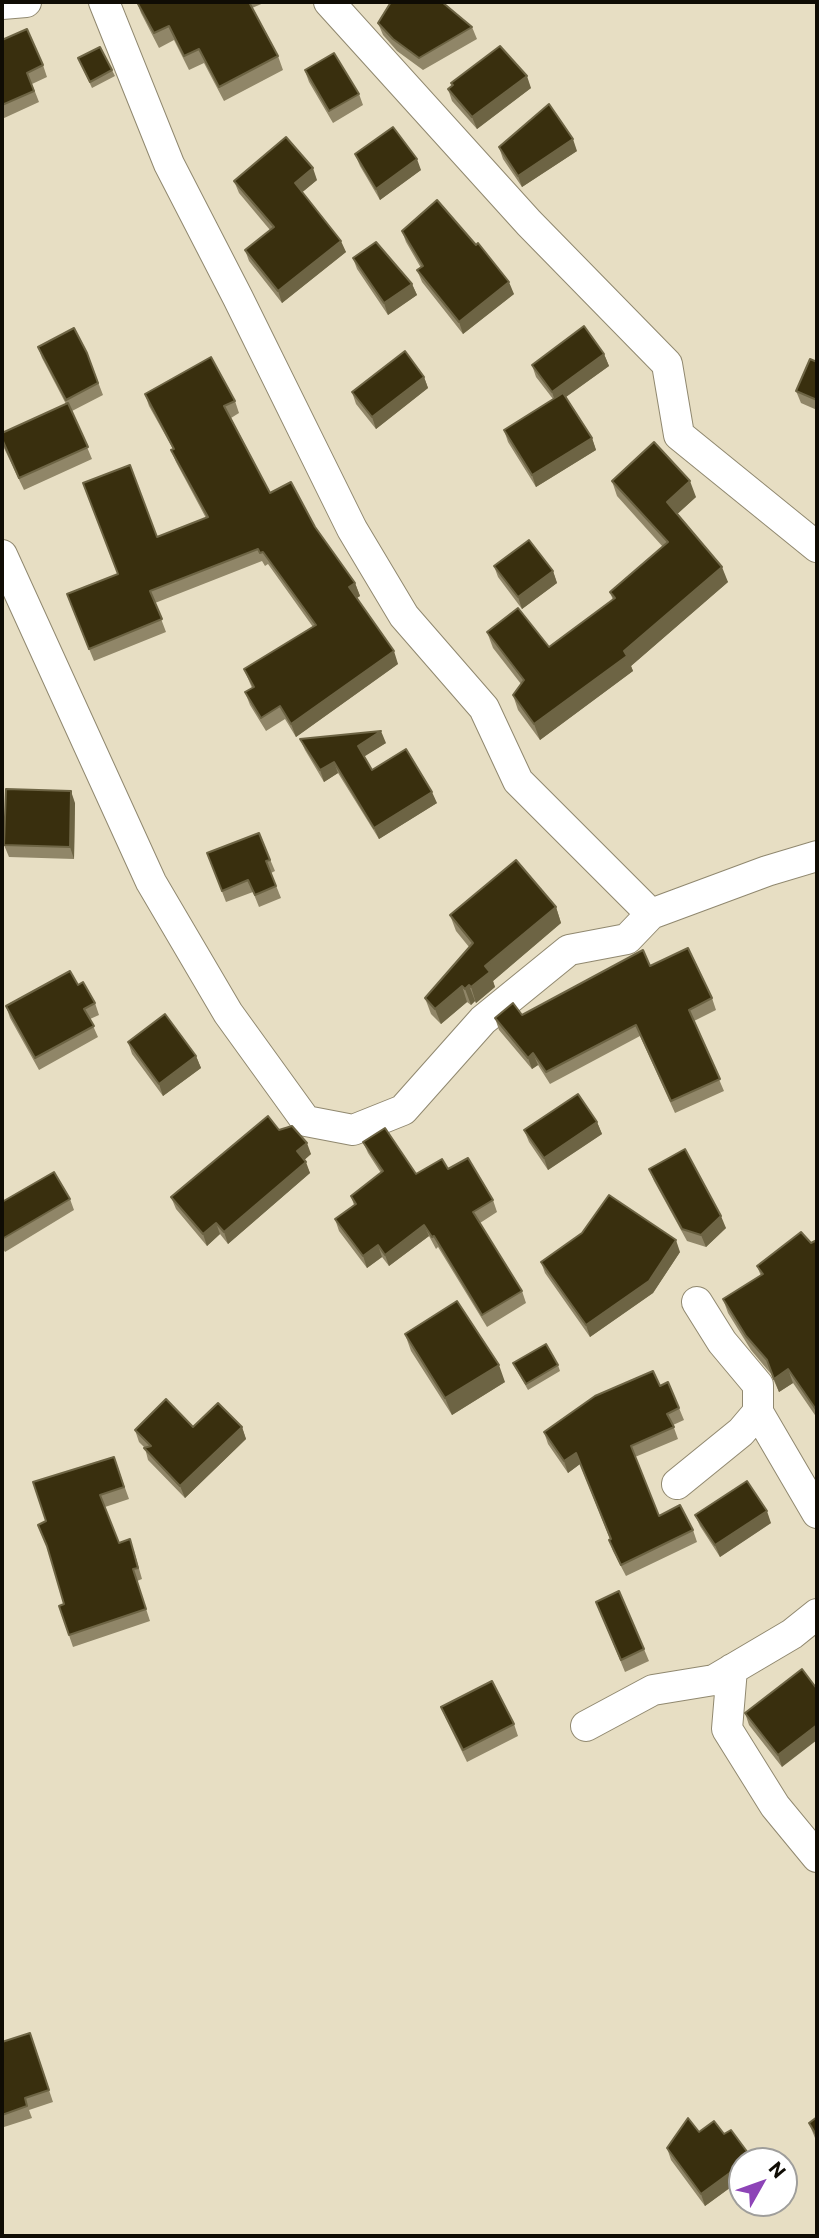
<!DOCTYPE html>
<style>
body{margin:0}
#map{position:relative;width:819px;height:2238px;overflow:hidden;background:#e7dec3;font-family:Commissioner,sans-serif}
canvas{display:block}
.frame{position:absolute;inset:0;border:4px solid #0f0c04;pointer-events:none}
.north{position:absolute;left:728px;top:2147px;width:70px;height:70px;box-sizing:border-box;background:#fff;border:2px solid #9f9e9b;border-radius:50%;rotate:50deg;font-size:19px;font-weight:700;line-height:28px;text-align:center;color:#0f0c04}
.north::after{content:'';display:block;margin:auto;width:24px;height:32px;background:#8d44b7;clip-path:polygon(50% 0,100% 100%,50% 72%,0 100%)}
</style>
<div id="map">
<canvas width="819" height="2238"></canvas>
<div class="frame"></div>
<div class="north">N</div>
</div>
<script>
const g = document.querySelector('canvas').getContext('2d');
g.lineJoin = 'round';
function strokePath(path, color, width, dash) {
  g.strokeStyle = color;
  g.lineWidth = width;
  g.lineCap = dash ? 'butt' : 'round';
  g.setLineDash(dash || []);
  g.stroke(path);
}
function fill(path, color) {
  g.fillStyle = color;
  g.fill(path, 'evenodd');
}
const street = new Path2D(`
 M104 2 169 164 238 298 352 529 404 616 484 708 518 781 651 914
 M329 2 529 223 667 364 679 435 817 547
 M2 4 26 2
 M2 555 151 882 228 1013 306 1121 353 1130 403 1110 483 1020 569 950 627 939 651 914 767 871 817 856
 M758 1412 817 1513
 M677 1484 741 1432 758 1412V1385L722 1342 697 1302
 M732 1669 727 1729 775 1806 817 1857
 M586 1726 653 1690 714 1680 792 1634 817 1614`);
strokePath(street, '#90886f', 32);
strokePath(street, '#fff', 30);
fill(new Path2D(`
 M137 2H266L252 8 278 56 283 70 224 101 204 63 189 70 174 40 159 48 141 13Z
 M378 23 472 27 477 39 423 70 397 51 383 35Z
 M2 40 43 65 47 77 32 84 39 102 2 119Z
 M78 58 112 70 115 76 92 88Z
 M305 71 359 94 363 105 333 123 309 82Z
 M451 83 531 88 477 129 452 101 448 89 452 86Z
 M499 147 577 151 522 187 503 159Z
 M355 154 421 170 380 200 360 166Z
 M317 180 302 192 346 252 282 303 249 261 245 250 270 230 239 193 234 181Z
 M402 231 514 294 463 334 422 282 417 270 421 268 406 242Z
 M353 258 412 284 417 295 388 315 357 269Z
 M38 347 87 353 103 395 72 411 92 459 24 490 3 446 2 441V433L66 404 42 358Z
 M604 354 609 366 566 397 592 438 596 450 536 487 508 442 504 430 553 399 536 377 532 365Z
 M817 362V410L801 403 796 391Z
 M424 377 428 388 376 429 356 404 352 392Z
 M145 394 235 401 239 413 231 418 270 493 315 527 355 583 360 596 356 598 398 664 296 737 285 719 266 731 250 705 245 692 252 688 244 669 313 627 268 564 265 566 262 561 155 603 166 632 94 661 72 607 118 574 157 537 206 518 176 462 171 450 173 449 149 406Z
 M612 481 696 497 677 514 728 582 631 666 633 671 540 740 518 710 513 695 521 684 493 648 487 632 549 647 613 600 610 592 663 547 617 496Z
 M494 566 553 571 557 583 522 609 498 577Z
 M300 739 386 743 364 756 372 770 437 803 379 839 338 773 324 782 305 750Z
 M75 803 74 859 9 857 4 845Z
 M259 833 275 871 271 873 281 898 259 907 253 892 226 902 207 853Z
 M556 907 561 923 493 981 495 987 476 1003 475 1001 471 1005 467 1002 441 1024 431 1014 425 998 469 947 456 931 450 915Z
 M650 966 712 998 716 1010 694 1021 724 1091 675 1113 640 1036 550 1084 538 1065 532 1069 499 1030 495 1018 522 1015Z
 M78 985 95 1003 99 1015 90 1019 98 1037 39 1070 10 1018 6 1006Z
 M128 1042 196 1056 201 1068 163 1096 132 1054Z
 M597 1122 602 1134 548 1170 529 1142 524 1130Z
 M279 1130 311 1154 304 1160 310 1173 228 1244 220 1234 207 1246 176 1209 171 1197Z
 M363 1142 416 1174 448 1169 493 1200 497 1212 480 1223 522 1291 526 1303 487 1327 438 1247 436 1249 429 1236 389 1266 382 1257 367 1268 339 1231 335 1219 354 1205 351 1196 381 1173 368 1153Z
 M649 1169 726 1228 706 1247 687 1241 654 1181Z
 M70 1199 74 1210 5 1252 2 1247V1202Z
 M817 1240V1418L793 1383 779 1392 771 1374 751 1350 728 1313 723 1299 761 1276 757 1266Z
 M680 1252 653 1293 590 1337 545 1273 541 1262Z
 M405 1334 505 1382 452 1415 411 1351Z
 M513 1363 558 1365 560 1371 528 1390 516 1369Z
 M660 1386 679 1408 684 1420 673 1425 678 1439 635 1457 659 1516 693 1530 697 1542 626 1576 613 1551 609 1540 610 1539 580 1464 568 1473 548 1444 544 1432Z
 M193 1427H242L246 1439 185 1498 148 1460 145 1448 139 1442 135 1430Z
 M114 1457 129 1499 105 1507 119 1543 134 1551 142 1579 137 1581 150 1621 73 1647 59 1606 64 1604 46 1521Z
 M695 1515 771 1523 720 1557 700 1526Z
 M596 1602 644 1649 649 1661 625 1672Z
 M802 1669 782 1767 749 1725 745 1713Z
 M441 1707 514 1724 518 1736 467 1762 446 1719Z
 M30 2033 53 2102 29 2110 32 2118 4 2127 2 2122V2042Z
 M817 2117V2143L809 2123Z
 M699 2132 724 2134 751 2157 753 2161H742V2179L705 2206 671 2160 667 2148Z`), '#908668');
fill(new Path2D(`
 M527 76 531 88 477 129 472 117Z
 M573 139 577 151 522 187 518 176Z
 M417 159 421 170 380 200 376 189Z
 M313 168 317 180 299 195 295 183Z
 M341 241 346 252 282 303 278 291Z
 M509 282 514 294 463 334 459 322Z
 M412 284 417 295 388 315 384 303Z
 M604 354 609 366 556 404 552 392Z
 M424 377 428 388 376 429 372 417Z
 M592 438 596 450 536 487 532 475Z
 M690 481 696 497 673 518 667 502Z
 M722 567 728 582 631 666 633 671 540 740 534 724 624 651Z
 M553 571 557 583 522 609 518 597Z
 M355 583 360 596 354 600 349 587Z
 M394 651 398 664 296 737 291 724Z
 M381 731 386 743 362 758 358 746Z
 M334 762 338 773 324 782 320 770Z
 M71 791 75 803 74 859 70 847Z
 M432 792 437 803 379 839 374 828Z
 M556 907 561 923 493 981 495 987 476 1003 471 987 485 966Z
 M469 985 475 1001 471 1005 465 989Z
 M462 986 467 1002 441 1024 435 1009Z
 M533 1053 538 1065 532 1069 528 1058Z
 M196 1056 201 1068 163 1096 159 1084Z
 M597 1122 602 1134 548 1170 544 1158Z
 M307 1143 311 1154 301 1163 297 1151Z
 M306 1162 310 1173 228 1244 224 1232Z
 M721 1216 726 1228 706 1247 701 1235Z
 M216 1223 220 1234 207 1246 203 1234Z
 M424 1225 429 1236 389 1266 385 1255Z
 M676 1240 680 1252 653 1293 590 1337 586 1325Z
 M378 1245 382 1257 367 1268 363 1256Z
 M499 1365 505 1382 452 1415 445 1398Z
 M788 1369 793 1383 779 1392 774 1379Z
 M242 1427 246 1439 185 1498 180 1486Z
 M576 1453 580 1464 568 1473 564 1461Z
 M767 1511 771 1523 720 1557 715 1545Z
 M817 1725V1740L782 1767 778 1755Z
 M742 2164V2179L705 2206 701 2194Z`), '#6d6444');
const building = new Path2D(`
 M137 2H249L278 56 219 87 199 49 184 56 169 26 154 33Z
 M391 2H442L472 27 419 58 393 39 378 23Z
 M27 29 43 65 27 73 34 91 2 105V40Z
 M500 46 527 76 472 117 448 89 453 85 451 83Z
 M100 47 112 70 90 82 78 58Z
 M334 53 359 94 329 111 305 70Z
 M549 104 573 139 518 176 499 147Z
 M393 127 417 159 376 189 355 154Z
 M286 137 313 168 295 183 341 241 278 291 245 250 274 227 234 181Z
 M437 200 476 245 478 243 509 282 459 322 417 270 423 266 402 231Z
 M376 242 412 284 384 303 353 258Z
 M584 326 604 354 552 392 532 365Z
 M74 328 87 353 98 383 66 400 38 347Z
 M405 351 424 377 372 417 352 392Z
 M211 357 235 401 224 406 270 493 291 482 315 527 355 583 349 587 394 651 291 724 280 706 261 718 245 692 254 687 244 669 316 625 263 552 260 553 258 549 150 591 162 619 89 649 67 594 118 574 83 483 130 465 157 537 208 517 171 450 174 449 145 394Z
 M810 359 817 362V400L796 391Z
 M563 393 592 438 532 475 504 430Z
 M68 403 88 447 19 478 2 439V433Z
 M654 442 690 481 667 502 722 567 624 651 627 656 534 724 513 695 524 680 487 632 518 608 549 647 615 598 610 592 668 542 612 481Z
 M529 540 553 571 518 597 494 566Z
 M381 731 358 746 372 770 406 749 432 792 374 828 334 762 320 770 300 739Z
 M6 789 71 791 70 847 4 845Z
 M259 833 270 860 266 861 276 886 255 895 248 880 222 891 207 853Z
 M516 860 556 907 485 966 490 972 471 987 469 985 465 989 462 986 435 1009 425 998 473 943 450 915Z
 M688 948 712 998 689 1010 720 1079 671 1101 636 1025 546 1072 533 1053 528 1058 495 1018 513 1003 522 1015 643 950 650 966Z
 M70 971 78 985 83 982 95 1003 84 1009 94 1026 35 1058 6 1006Z
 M165 1014 196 1056 159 1084 128 1042Z
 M578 1094 597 1122 544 1158 524 1130Z
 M268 1116 279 1130 292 1126 307 1143 297 1151 306 1162 224 1232 216 1223 203 1234 171 1197Z
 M385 1128 416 1174 442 1159 448 1169 468 1158 493 1200 473 1212 522 1291 482 1315 434 1236 432 1237 424 1225 385 1255 378 1245 363 1256 335 1219 356 1204 351 1196 383 1171 363 1142Z
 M685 1149 721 1216 701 1235 682 1229 649 1169Z
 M54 1172 70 1199 2 1239V1202Z
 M609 1195 676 1240 649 1281 586 1325 541 1262 582 1233Z
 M801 1232 811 1243 817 1240V1411L788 1369 774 1379 767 1360 746 1336 723 1299 763 1274 757 1266Z
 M457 1301 499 1365 445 1398 405 1334Z
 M546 1344 558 1365 526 1384 513 1363Z
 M653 1371 660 1386 668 1382 679 1408 667 1414 674 1427 631 1446 659 1516 680 1505 693 1530 621 1565 609 1540 611 1539 576 1453 564 1461 544 1432 595 1396Z
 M166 1399 193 1427 218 1403 242 1427 180 1486 144 1448 151 1446 135 1430Z
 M114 1457 124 1487 100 1495 119 1543 130 1539 138 1568 133 1569 146 1609 69 1635 59 1606 64 1604 47 1546 38 1525 46 1521 33 1482Z
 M747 1481 767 1511 715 1545 695 1515Z
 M619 1591 644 1649 621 1660 596 1602Z
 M802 1669 817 1689V1725L778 1755 745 1713Z
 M492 1681 514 1724 463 1750 441 1707Z
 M30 2033 49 2090 25 2098 27 2106 2 2115V2042Z
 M817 2117V2136L809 2123Z
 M688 2118 699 2132 714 2121 724 2134 731 2130 751 2157 746 2161H742V2164L701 2194 667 2148Z`);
fill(building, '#392f0e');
strokePath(building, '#6d6444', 2);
</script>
